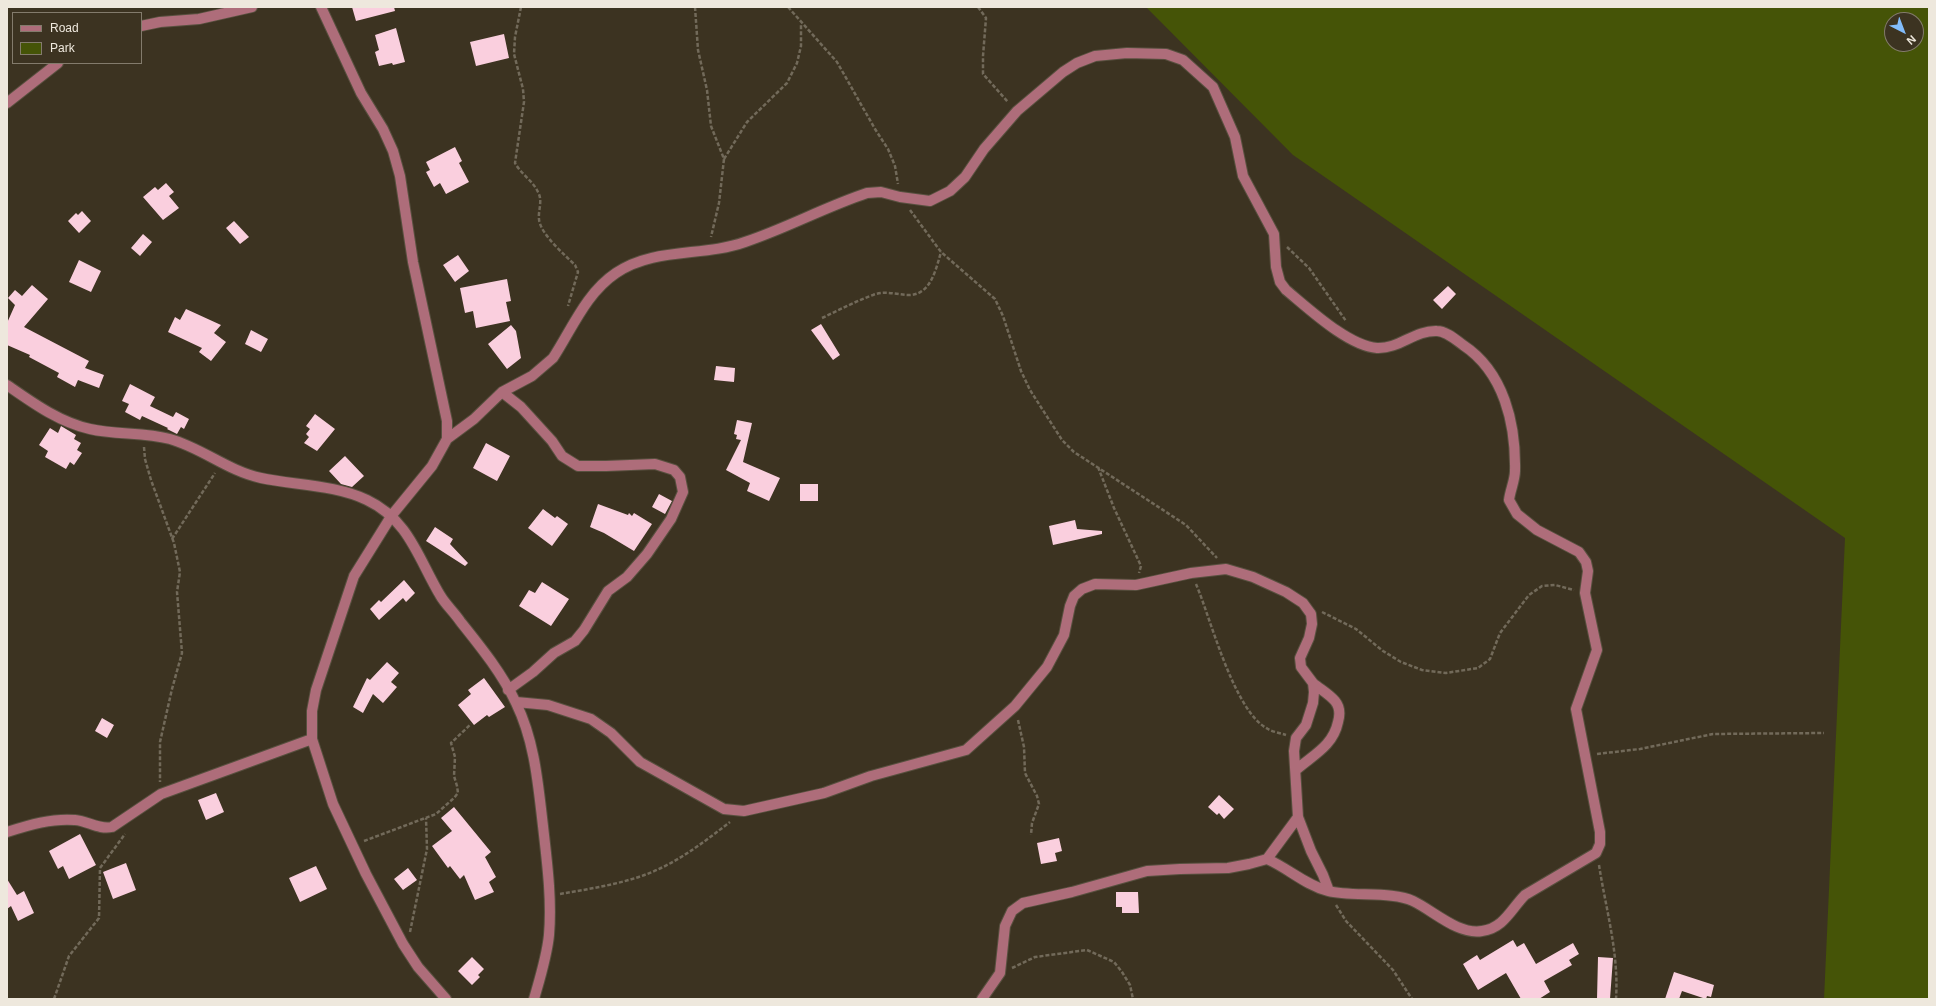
<!DOCTYPE html>
<style>
body{margin:0}
#map{position:relative;width:1936px;height:1006px;overflow:hidden;background:#3c3321;font-family:Helvetica,sans-serif}
canvas{display:block}
.frame{position:absolute;inset:0;border:8px solid #eee8dd;pointer-events:none}
.legend{position:absolute;left:12px;top:12px;width:130px;height:52px;box-sizing:border-box;background:#3c3321;border:1px solid #837b6c;margin:0;padding:5px 7px;list-style:none;font-size:12px;color:#eee8dd}
.legend li{display:flex;align-items:center;gap:8px;height:20px}
.legend b{width:20px;border:1px solid #837b6c}
.north{position:absolute;left:1884px;top:12px;width:40px;height:40px;box-sizing:border-box;background:#3c3321;border:1px solid #837b6c;border-radius:50%;rotate:138deg;font-size:11px;font-weight:700;line-height:16px;text-align:center;color:#eee8dd}
.north::after{content:'';display:block;margin:auto;width:14px;height:18px;background:#82bcfa;clip-path:polygon(50% 0,100% 100%,50% 72%,0 100%)}
</style>
<div id="map">
<canvas width="1936" height="1006"></canvas>
<div class="frame"></div>
<ul class="legend">
<li><b style="height:5px;background:#ae6d7a"></b>Road</li>
<li><b style="height:11px;background:#455407"></b>Park</li>
</ul>
<div class="north">N</div>
</div>
<script>
const g = document.querySelector('canvas').getContext('2d');
g.lineJoin = 'round';
function fill(path, color) {
  g.fillStyle = color;
  g.fill(path, 'evenodd');
}
function strokePath(path, color, width, dash) {
  g.strokeStyle = color;
  g.lineWidth = width;
  g.lineCap = dash ? 'butt' : 'round';
  g.setLineDash(dash || []);
  g.stroke(path);
}
fill(new Path2D(`
 M1146 7H1929V999H1824L1845 538 1293 155ZM1892 20H1916V44H1892Z`), '#455407');
fill(new Path2D(`
 M352 7H394L395 11 356 21Z
 M396 28 405 62 393 65 392 63 379 66 375 52 379 50 375 35Z
 M504 34 509 58 476 66 470 42Z
 M455 147 462 161 459 163 469 182 446 194 440 183 434 187 426 172 430 170 426 162Z
 M166 183 174 192 169 196 179 208 163 220 143 197 155 187 158 190Z
 M82 211 91 221 79 233 68 221 76 213 78 215Z
 M234 221 249 237 240 244 226 228Z
 M143 234 152 242 140 256 131 248Z
 M458 255 469 271 455 282 443 265Z
 M79 260 101 271 91 292 69 282Z
 M507 279 511 301 506 302 510 321 476 328 473 311 465 313 460 288Z
 M32 285 48 299 24 327 89 361 85 368 104 375 99 388 78 380 75 387 57 377 59 373 29 357 30 355 7 345V323L15 305 8 298 15 290 22 296Z
 M1448 286 1456 294 1442 309 1433 300Z
 M186 309 221 325 214 333 226 342 211 361 199 352 202 348 168 332 175 317 180 320Z
 M821 324 840 355 833 360 811 330Z
 M511 325 516 331 521 358 507 369 488 344Z
 M251 330 268 339 261 352 245 344Z
 M716 366 735 368 734 382 714 380Z
 M130 384 155 397 150 406 173 417 176 412 189 419 184 429 181 427 177 434 167 429 168 428 142 416 140 420 125 412 129 404 122 401Z
 M315 414 335 429 317 451 304 443 309 437 306 434 310 429 306 426Z
 M737 420 752 423 743 462 780 478 769 501 747 491 750 483 726 470 741 440 736 439 737 435 734 434Z
 M61 426 76 435 74 439 81 443 77 450 82 453 74 465 70 462 66 469 45 457 48 451 39 445 50 428 58 433Z
 M486 443 510 456 497 481 473 468Z
 M345 456 364 476 352 487 341 484 329 471Z
 M800 484H818V501H800Z
 M659 494 672 501 665 514 652 507Z
 M598 504 628 515 629 513 632 516 634 513 652 524 634 551 604 533 590 527Z
 M543 509 555 518 557 516 568 524 552 546 528 528Z
 M1075 520 1077 529 1102 531V534L1053 545 1049 526Z
 M435 527 453 539 450 544 468 563 465 566 426 541Z
 M404 580 415 593 406 602 403 598 379 620 370 609 379 600 381 602Z
 M542 582 569 599 551 626 519 606 529 590 535 593Z
 M387 662 399 673 391 682 397 687 383 703 373 694 363 713 353 707 367 678 370 680Z
 M484 678 505 707 489 717 487 715 474 725 458 705 471 694 468 690Z
 M102 718 114 725 107 738 95 731Z
 M216 793 224 812 206 820 198 800Z
 M1219 795 1234 809 1224 819 1219 813 1217 815 1208 807Z
 M454 807 491 852 485 857 496 877 489 882 494 892 475 900 464 875 460 879 450 866 448 868 432 846 452 831 441 818Z
 M80 834 96 865 69 879 63 866 58 869 49 851Z
 M1059 838 1062 851 1055 853 1057 861 1041 864 1037 843Z
 M126 863 136 890 113 899 103 872Z
 M316 866 327 889 300 902 289 878Z
 M408 868 417 880 403 890 394 879Z
 M7 879 17 895 24 891 34 913 18 921 11 906 7 909Z
 M1116 892H1138L1139 913H1122V907H1116Z
 M1513 940 1517 947 1524 943 1536 964 1573 943 1579 954 1569 960 1572 965 1544 981 1550 992 1539 999H1521L1506 973 1478 990 1463 964 1477 955 1480 960Z
 M472 957 484 969 478 975 480 977 472 985 458 971Z
 M1598 957 1613 958 1610 999H1597Z
 M1674 972 1714 985 1711 997 1707 996 1706 999 1682 991 1679 999H1665Z`), '#facfde');
const minor = new Path2D(`
 M321 7 361 93 383 129 393 151 400 176 413 262 447 421V439L432 466 392 515 354 576 316 690 312 711V739L333 804 366 874 403 944 418 967 446 999
 M141 26 160 22 199 19 252 7
 M7 103 58 63
 M7 385C33 403 59 422 90 429 116 435 144 432 170 439 202 448 228 471 261 478 294 485 336 485 367 500 409 520 418 558 440 595 445 604 454 612 460 621 480 646 502 673 516 703 535 742 538 784 543 826 547 862 552 899 549 935 547 956 540 978 534 999
 M502 392 521 407 552 441 562 456 578 466H606L655 464 674 470 680 477 683 492 671 519 647 554 627 577 608 591 584 630 575 641 554 653 533 672 508 690
 M447 439 474 419 502 392 532 376 553 358C572 329 586 293 616 273 654 247 703 257 745 242 787 228 825 207 867 193L881 192 900 197 930 201 950 191 965 177 984 149 1017 111 1063 72 1077 63 1095 56 1127 53 1166 54 1183 60 1213 87 1235 137 1243 176 1274 234 1276 267 1280 282 1286 290C1308 308 1348 346 1377 348 1399 349 1415 330 1437 331 1446 331 1456 340 1463 345 1504 372 1516 424 1515 471 1515 480 1510 491 1509 500L1517 514 1537 530 1579 552 1586 562 1588 571 1585 593 1597 650 1576 709 1600 832V844L1596 853 1525 895C1511 909 1504 928 1482 931 1458 935 1434 911 1413 901 1393 891 1351 897 1328 891 1305 885 1288 868 1267 859L1249 864 1228 868 1180 869 1147 871 1072 892 1023 903 1012 911 1005 926 1000 973 982 999
 M516 702 548 705 591 719 611 733 640 762 724 809 744 811 824 793 871 776 966 750 1015 706 1047 667 1064 635 1070 606 1074 596 1082 589 1095 584 1136 585 1191 573 1226 569 1253 577 1286 592 1303 603 1311 614 1312 624 1309 638 1300 658 1301 667 1313 683 1314 692 1313 703 1306 725 1296 738 1294 751 1298 817 1311 851 1323 875 1329 891
 M1296 770C1313 755 1333 746 1338 722 1340 715 1340 707 1335 701 1329 694 1320 689 1313 683
 M7 832C29 825 52 818 75 820 88 821 99 830 112 827L161 794 312 739
 M1267 859 1298 817`);
strokePath(minor, '#58503f', 12);
strokePath(new Path2D(`
 M521 7 515 37 514 54 523 89 524 102 515 163C521 174 533 181 538 192 543 201 538 210 539 219 540 234 565 255 575 265L578 272 568 306
 M695 7 698 50 707 90 711 126 724 159 719 203 711 237
 M788 7 837 62 875 129 888 149 895 166 898 184
 M978 7 986 18 983 56V74L1008 102
 M724 159 747 122 787 83 797 63 801 46V25
 M910 210 941 252 995 299 1003 316 1021 371 1030 390 1062 440 1074 452 1186 525 1217 558
 M1287 247 1309 268 1346 321
 M822 318C839 310 856 301 873 295 886 290 897 295 910 295 931 294 936 269 941 252
 M144 447 145 459 151 480 174 543 180 572 177 592 182 653 172 689 160 742V782
 M1098 467 1114 508 1141 566 1139 573
 M172 539 215 473
 M1196 584C1211 619 1234 712 1268 729 1273 732 1280 733 1286 735
 M1322 612 1356 629 1383 651 1401 662 1422 670 1446 673 1478 668 1490 659 1500 633 1529 595 1542 586 1555 585 1574 590
 M1018 720 1024 747 1025 773 1037 796 1039 804 1032 823 1031 835
 M1597 754 1640 749 1713 734 1824 733
 M364 841 436 814 454 798 458 793 457 786 454 776 455 757 451 743 471 724
 M1599 865C1606 910 1619 953 1616 999
 M560 894C594 888 630 883 661 868 686 856 708 839 730 822
 M1336 905 1346 921 1393 970 1412 999
 M410 932 427 849 426 818
 M1012 968 1035 957 1087 950 1114 962 1122 972 1130 985 1133 999
 M54 999 69 956 99 918 100 868 125 834`), '#726a5a', 2.5, [4, 2]);
strokePath(minor, '#ae6d7a', 10);
</script>
